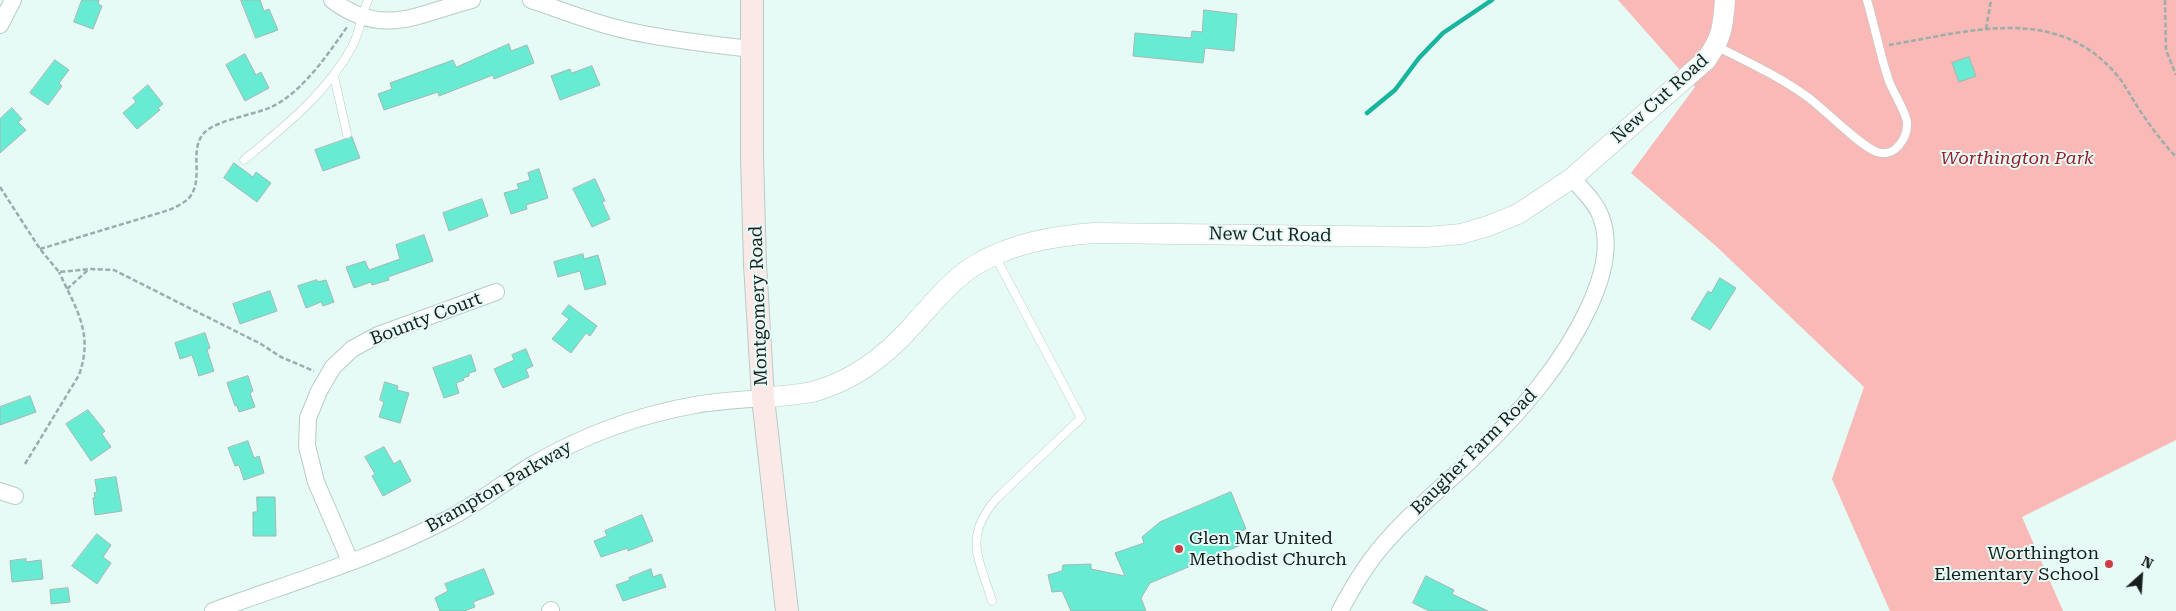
<!DOCTYPE html>
<style>
body{margin:0}
#map{position:relative;width:2176px;height:611px;overflow:hidden;background:#e6fbf5;font-family:"Roboto Serif",serif}
canvas{display:block}
.north{position:absolute;left:2116px;top:551px;width:50px;height:50px;-webkit-text-stroke:4px #e6fbf5;paint-order:stroke;rotate:26deg;font-size:14px;font-weight:700;line-height:20px;text-align:center;color:#171e1d}
.north::after{content:'';display:block;margin:auto;width:18px;height:22px;background:#171e1d;clip-path:polygon(50% 0,100% 100%,50% 72%,0 100%)}
</style>
<div id="map">
<canvas width="2176" height="611"></canvas>
<div class="north">N</div>
</div>
<script>
const g = document.querySelector('canvas').getContext('2d');
g.lineJoin = 'round';
function fill(path, color) {
  g.fillStyle = color;
  g.fill(path, 'evenodd');
}
function strokePath(path, color, width, dash) {
  g.strokeStyle = color;
  g.lineWidth = width;
  g.lineCap = dash ? 'butt' : 'round';
  g.setLineDash(dash || []);
  g.stroke(path);
}
function label(font, color, halo, rows, align = 'center') {
  g.font = font + ' "Roboto Serif",serif';
  g.lineWidth = 4;
  g.setLineDash([]);
  g.textBaseline = 'middle';
  g.strokeStyle = halo;
  g.fillStyle = color;
  for (const [text, x, y, turn = 0] of rows) {
    g.save();
    g.translate(x, y);
    g.rotate((+turn || 0) * Math.PI / 180);
    g.textAlign = isNaN(turn) ? turn : align;
    if (halo) g.strokeText(text, 0, 0);
    g.fillText(text, 0, 0);
    g.restore();
  }
}
fill(new Path2D(`
 M1618 0H2176V440L2022 517 2063 611H1890L1832 479 1864 387 1717 247 1631 173 1695 87Z`), '#f8b9b7');
strokePath(new Path2D(`
 M1367 113 1395 90 1419 58 1443 33 1492 0`), '#19b49d', 4.5);
const building = new Path2D(`
 M82 0H99L98 4 102 6 93 29 74 22Z
 M241 0H260L264 11 269 9 278 30 256 38Z
 M1204 10 1237 14 1234 51 1205 48 1203 63 1133 56 1135 33 1191 38 1192 31 1202 32Z
 M509 44 511 51 527 45 534 63 494 79 493 75 439 96 438 92 384 110 378 94 392 89 390 83 453 60 456 67Z
 M245 54 256 75 261 72 269 88 245 101 226 65Z
 M1969 57 1976 76 1959 82 1952 63Z
 M55 60 69 70 59 83 62 86 48 105 30 93Z
 M592 66 600 85 560 100 551 76 570 69 571 73Z
 M148 85 163 104 158 108 160 110 137 129 123 113 136 102 133 98Z
 M12 108 22 119 18 122 26 130 0 153V119Z
 M352 137 360 158 323 171 315 150Z
 M234 163 253 177 256 172 271 183 257 202 224 178Z
 M539 169 548 198 526 205 527 209 511 214 504 193 519 189 517 184 530 180 528 173Z
 M595 179 605 201 602 202 610 219 592 227 573 189Z
 M482 199 488 216 449 231 443 213Z
 M424 235 433 261 388 277 389 280 372 285 371 282 354 288 346 267 365 261 369 270 400 259 396 245Z
 M583 254 584 259 598 255 606 284 585 290 580 271 558 277 554 262Z
 M1720 278 1736 288 1710 330 1691 319 1708 291 1711 293Z
 M317 280 318 282 326 280 334 302 323 306 321 302 306 308 298 286Z
 M270 291 277 311 240 324 233 304Z
 M569 305 597 326 590 336 586 333 571 353 552 339 569 319 562 314Z
 M205 333 210 348 207 350 214 371 199 376 192 355 180 359 175 343Z
 M526 349 533 366 526 369 529 377 503 388 494 369 514 360 512 355Z
 M471 355 476 371 469 373V376L463 378 464 380 456 383 459 393 444 398 433 368Z
 M248 376 253 391 250 393 255 407 239 412 237 405 235 406 227 383Z
 M385 382 398 386 397 390 409 393 400 423 379 417 384 402 380 400Z
 M30 396 36 412 0 425V407Z
 M88 410 105 431 102 434 111 447 91 461 66 424Z
 M248 441 254 458 259 456 264 473 244 480 239 465 235 466 228 448Z
 M384 447 394 464 400 460 411 481 383 496 372 476 375 474 365 457Z
 M116 477 122 511 95 515 93 498 95 497 94 493 97 492 95 480Z
 M1231 492 1246 529 1237 533 1241 545 1150 583 1141 598 1146 611H1071L1062 591 1052 592 1048 575 1062 571 1063 565 1091 564V569L1125 576 1115 553 1144 543 1142 537 1160 522Z
 M257 497H275L276 536H253V512H257Z
 M642 515 653 541 628 551V548L601 557 594 541 607 536 605 531Z
 M97 534 111 545 103 557 111 563 97 584 72 566Z
 M26 559V562L41 560 43 579 12 582 10 561Z
 M484 569 494 594 473 602 475 607 464 611H440L435 598 448 591 445 584Z
 M651 569 653 577 661 574 666 587 623 601 616 585 630 580 629 578Z
 M1426 576 1454 590 1452 594 1488 611H1429L1413 603Z
 M68 588 70 602 51 604 50 590Z`);
fill(building, '#67ecd3');
strokePath(building, '#a4b7b3', 1);
const service = new Path2D(`
 M1716 46C1748 62 1780 77 1809 98 1825 110 1860 146 1877 152 1895 158 1908 138 1907 122 1906 112 1893 92 1889 81 1880 55 1875 27 1867 0
 M334 76 347 134
 M244 160C284 127 327 93 352 47 360 32 361 16 368 0
 M992 601C979 558 963 538 996 499L1081 418 995 256`);
const minor = new Path2D(`
 M332 0C383 39 420 13 472 0
 M531 0C564 11 596 24 629 31 669 40 710 44 750 49
 M0 25 13 0
 M0 491 15 496
 M350 561 316 482 307 446 308 418 319 391 333 367 352 349 378 335 496 292
 M213 611C290 583 374 558 446 520 476 505 503 483 532 465 582 436 638 415 695 405 717 401 740 400 763 398
 M550 611 551 610
 M1340 611C1354 584 1370 558 1391 536 1416 508 1446 484 1473 458 1520 413 1563 364 1590 305 1602 278 1612 246 1601 217 1596 202 1582 190 1572 178`);
const tertiary = new Path2D(`
 M763 398C779 396 796 395 812 392 854 381 886 356 914 324 933 303 953 278 977 264 1013 243 1054 236 1094 233L1427 237 1461 234 1488 226 1518 214 1572 178 1706 60C1722 38 1723 27 1725 0`);
const secondary = new Path2D(`
 M752 0V157L755 264 763 398 787 611`);
strokePath(service, '#b8ccc7', 9);
strokePath(minor, '#b8ccc7', 18);
strokePath(tertiary, '#b8ccc7', 21);
strokePath(secondary, '#b8ccc7', 24);
strokePath(new Path2D(`
 M2165 0 2166 50 2176 75
 M1986 29 1991 0
 M1889 45C1968 32 2055 3 2116 74 2124 83 2130 95 2137 106 2148 123 2162 142 2176 157
 M0 187 40 249 59 272 90 269 114 270 261 344 281 357 314 371
 M40 249 169 210C176 207 184 203 189 198 205 179 188 151 204 133 216 120 254 115 271 107 302 93 328 54 347 27
 M67 289 88 270
 M25 464 79 375C94 333 76 309 59 272`), '#9dada9', 2.5, [5, 2.5]);
strokePath(service, '#fff', 8);
strokePath(minor, '#fff', 16);
strokePath(tertiary, '#fff', 20);
strokePath(secondary, '#fbe9e8', 22);
for (const [x, y, r, color] of [
 [1179,549,5,"#cc3d46"],
 [2109,564,5,"#cc3d46"]
]) {
  const dot = new Path2D();
  dot.arc(x, y, r, 0, 2 * Math.PI);
  g.fillStyle = color;
  g.fill(dot);
  strokePath(dot, '#e6fbf5', 2);
}
label('18px', '#171e1d', '#e6fbf5', [
 ["New Cut Road",1660,99,-42],
 ["New Cut Road",1270,235,1],
 ["Montgomery Road",759,306,-92],
 ["Bounty Court",426,319,-21],
 ["Baugher Farm Road",1474,452,-45],
 ["Brampton Parkway",499,487,-30]
]);
label('italic 18px', '#941e2a', '#e6fbf5', [
 ["Worthington Park",2017,159]
]);
label('18px', '#171e1d', '#e6fbf5', [
 ["Glen Mar United",1189,539],
 ["Methodist Church",1189,560],
 ["Worthington",2099,554,"right"],
 ["Elementary School",2099,575,"right"]
], 'left');
</script>
